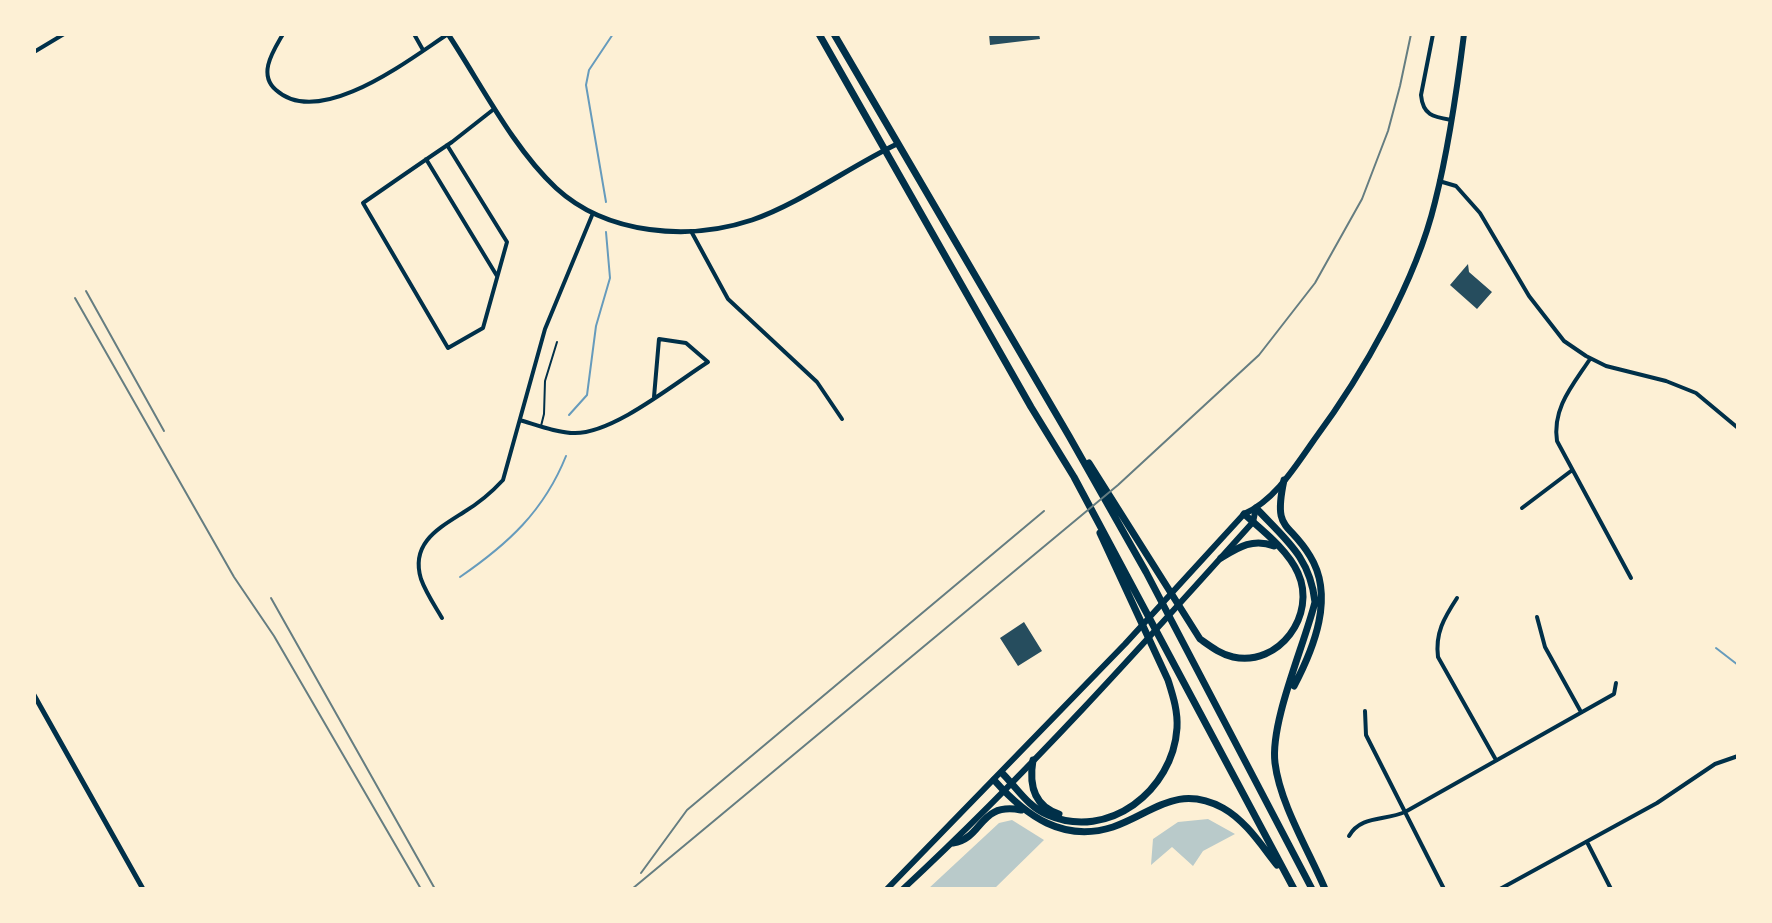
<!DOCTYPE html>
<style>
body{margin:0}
#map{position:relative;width:1772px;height:923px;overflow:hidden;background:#fdf0d5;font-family:"PT Sans Narrow",sans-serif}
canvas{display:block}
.frame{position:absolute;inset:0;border:36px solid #fdf0d5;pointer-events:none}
</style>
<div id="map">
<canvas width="1772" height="923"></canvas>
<div class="frame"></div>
</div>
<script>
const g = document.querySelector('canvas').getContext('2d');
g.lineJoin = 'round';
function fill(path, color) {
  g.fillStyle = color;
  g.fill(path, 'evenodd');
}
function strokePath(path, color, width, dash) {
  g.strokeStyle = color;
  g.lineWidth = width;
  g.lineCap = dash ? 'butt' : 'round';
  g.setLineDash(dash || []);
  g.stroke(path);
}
fill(new Path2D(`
 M1208 819 1235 834 1203 851 1193 866 1172 847 1151 865 1153 839 1178 822Z
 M1012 820 1044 840 994 889H928L999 823Z`), '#b9caca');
strokePath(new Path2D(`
 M606 202 586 85 589 70 613 34
 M569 415 587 395 596 326 610 278 606 232
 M460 577C508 544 544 511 566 456
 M1716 648 1738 665`), '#669bbc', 2);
fill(new Path2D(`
 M989 34H1039L1040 39 990 45Z
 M1468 264 1469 272 1492 292 1477 309 1450 285Z
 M1024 622 1042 651 1018 666 1000 638Z`), '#264d5e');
strokePath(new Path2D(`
 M541 426 544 414 545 381 557 342`), '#003049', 2);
strokePath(new Path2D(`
 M283 34C274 50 257 74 276 90 320 130 411 58 448 34
 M414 34 423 50
 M1433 34 1421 95C1423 116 1434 117 1452 120
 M34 52 64 34
 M447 145 507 242 483 328 448 348 363 203C392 183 422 162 452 142L494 109
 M426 159 497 276
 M1439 181 1456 186 1480 213 1529 296 1564 341 1586 356 1606 366 1666 381 1696 393 1738 428
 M691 231 728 299 817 382 842 419
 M1590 359C1573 385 1552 408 1557 441L1631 578
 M520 420C537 425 557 433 575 433 614 433 675 383 708 362L686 343 659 339 654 397
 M1522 508 1571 471
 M1457 598C1444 618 1435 633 1438 657L1496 760
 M1537 617 1545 647 1581 712
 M442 618C435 606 426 593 421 579 410 543 439 528 464 512 479 503 491 493 503 480L545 329 593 213
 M1349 836C1361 815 1385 821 1405 812L1366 735 1365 711
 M1587 842 1611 889
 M185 889H186
 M1444 889 1405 812 1614 694 1616 683
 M1500 889 1657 803 1715 764 1738 756`), '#003049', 4);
strokePath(new Path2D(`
 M448 34C481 84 513 148 556 188 607 235 689 241 752 220 799 204 851 166 897 144
 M34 695 143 889`), '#003049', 5);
strokePath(new Path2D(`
 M887 889 1125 644 1244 514C1275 500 1295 467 1314 440 1363 374 1416 281 1435 202 1449 147 1457 90 1464 34
 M903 889C1027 774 1140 648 1253 522L1256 508`), '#003049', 6);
strokePath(new Path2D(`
 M819 34 1031 407 1074 477 1294 889
 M834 34 1069 436 1146 572 1312 889
 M1089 463 1200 639C1210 646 1220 654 1233 657 1279 667 1317 615 1298 573 1288 550 1262 530 1244 514
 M1284 480C1273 532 1288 520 1310 556 1335 596 1314 648 1294 686
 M1256 508C1286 540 1310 557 1315 602 1304 646 1270 722 1275 763 1280 804 1309 851 1325 889
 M1221 558C1239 547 1253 538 1274 546
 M1033 760C1029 784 1033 806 1059 814
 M1002 773C1017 788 1028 807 1048 815 1108 841 1173 791 1177 728 1178 711 1173 696 1168 680L1100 533
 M994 780C1026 816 1063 843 1113 827 1152 814 1176 783 1223 808 1246 821 1261 845 1277 865
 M953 843C984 838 978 802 1021 810`), '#003049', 7);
strokePath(new Path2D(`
 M86 291 164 431
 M75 298 234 577 274 636 421 889
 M271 598 435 889
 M641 873 687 810 1044 511
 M632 889 1118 485 1259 355 1315 283 1362 199 1388 131 1400 86 1411 34`), '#657d81', 2);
</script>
